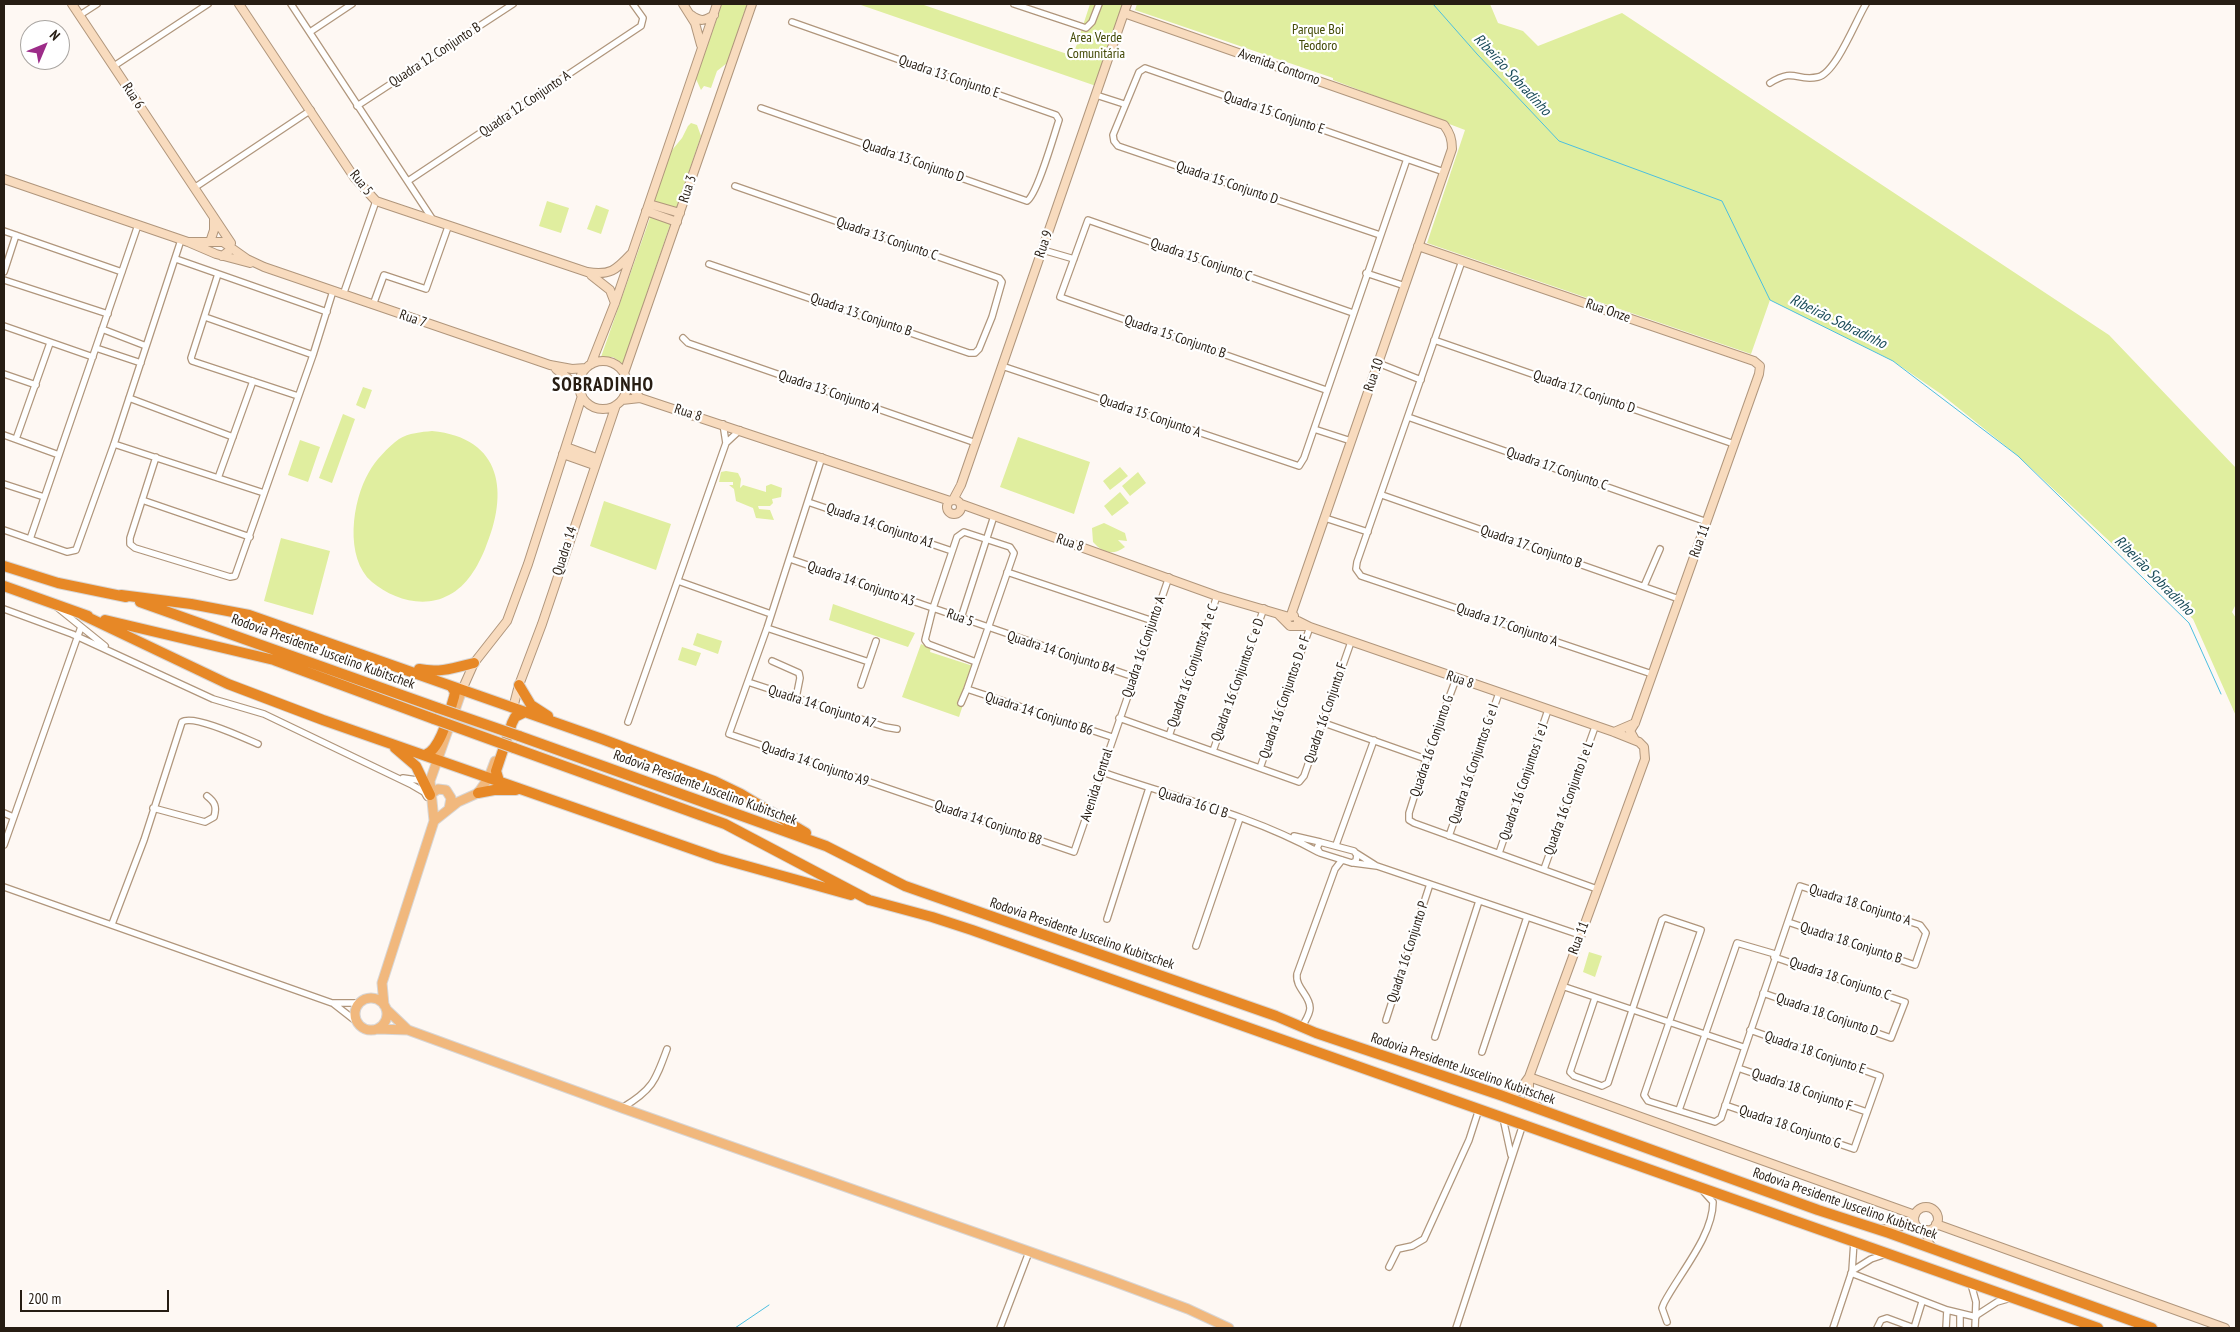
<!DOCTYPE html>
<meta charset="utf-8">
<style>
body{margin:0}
#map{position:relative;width:2240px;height:1332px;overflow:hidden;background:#fef8f3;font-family:"PT Sans Narrow",sans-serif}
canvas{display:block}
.frame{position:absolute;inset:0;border:5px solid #271d13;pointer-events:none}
.north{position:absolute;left:20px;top:20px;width:50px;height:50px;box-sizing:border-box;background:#fff;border:1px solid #a9a5a1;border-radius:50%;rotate:45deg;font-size:14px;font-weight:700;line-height:20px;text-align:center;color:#271d13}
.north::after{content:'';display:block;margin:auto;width:18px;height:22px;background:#9d2c89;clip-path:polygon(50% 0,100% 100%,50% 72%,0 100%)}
.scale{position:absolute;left:20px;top:1290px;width:149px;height:22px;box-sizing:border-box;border:2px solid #271d13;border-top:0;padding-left:6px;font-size:15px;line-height:18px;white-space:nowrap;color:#271d13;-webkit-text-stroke:4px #fff;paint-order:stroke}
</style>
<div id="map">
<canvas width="2240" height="1332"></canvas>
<div class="frame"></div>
<div class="north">N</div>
<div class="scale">200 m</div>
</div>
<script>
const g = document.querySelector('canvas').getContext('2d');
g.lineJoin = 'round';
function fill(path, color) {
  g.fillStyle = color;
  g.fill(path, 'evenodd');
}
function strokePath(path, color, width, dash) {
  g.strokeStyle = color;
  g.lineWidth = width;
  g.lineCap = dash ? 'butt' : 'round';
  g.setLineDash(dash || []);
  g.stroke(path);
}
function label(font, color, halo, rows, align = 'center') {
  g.font = font + ' "PT Sans Narrow",sans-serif';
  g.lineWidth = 4.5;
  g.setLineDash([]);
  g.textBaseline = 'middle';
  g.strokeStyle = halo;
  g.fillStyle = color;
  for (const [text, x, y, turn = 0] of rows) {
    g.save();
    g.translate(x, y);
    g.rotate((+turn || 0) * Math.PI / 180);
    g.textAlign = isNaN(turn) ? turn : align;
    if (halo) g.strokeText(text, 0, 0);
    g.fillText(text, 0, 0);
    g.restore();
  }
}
fill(new Path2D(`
 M722 4H747L727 63 717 71 711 88 704 86 701 90 696 79Z
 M858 4H921L1073 56 1090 4H1127L1099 87Z
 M1137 4H1490L1498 23 1523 31 1538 46 1622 13 2109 335 2236 468V604L2232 612 2236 618V716L2193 619 2018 456 1941 394 1893 361 1770 300 1751 354 1427 243 1465 130 1333 80V78L1135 10Z
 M691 123 697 125 701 136 676 209 654 202 668 155 682 138 688 126Z
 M547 201 569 208 561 233 539 226Z
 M596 205 609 210 601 234 587 229Z
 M651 215 671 222 623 364 613 357H601Z
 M363 387 372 390 365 409 356 405Z
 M343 414 355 419 332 483 319 478Z
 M432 431C503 438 509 493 485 549 478 566 467 586 449 595 424 609 392 599 372 582 344 558 352 501 369 472 375 461 388 447 399 439 409 433 421 432 432 431Z
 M1018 437 1090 462 1074 514 1000 487Z
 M300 440 320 447 308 482 288 475Z
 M1120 467 1128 476 1110 490 1103 481Z
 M726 471 738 473 741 479 740 488 743 485 766 492V486L771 484 782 488 781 497 772 499 773 503 770 506H758L759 509 770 510 774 520 756 518 753 508 736 501 734 489 729 485H733V482H719L721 472Z
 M1138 472 1146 483 1130 496 1122 486Z
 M1120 492 1129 503 1112 516 1104 506Z
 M604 501 671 524 656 570 590 546Z
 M1104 523 1125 533 1127 541 1118 540 1125 547C1113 556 1103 553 1093 542L1092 528Z
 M281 538 330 551 313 615 264 601Z
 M833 604 915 633 908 647 829 620Z
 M697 633 722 641 718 654 693 645Z
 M921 644 931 648 930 652 970 665 973 662 975 668 959 717 902 697Z
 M682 647 701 653 696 666 678 660Z
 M1589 952 1602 956 1595 977 1583 972Z`), '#e0ee9f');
strokePath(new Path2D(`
 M1433 4 1477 54 1559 141 1722 201 1770 300 1893 361 2018 456 2189 623 2221 694
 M735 1328 769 1305`), '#4cbfe0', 1);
const street = new Path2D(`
 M291 4 433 220
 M1014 4 1086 28 1092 22 1099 4
 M80 15 97 4
 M310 32 352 4
 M114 66 208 4
 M1770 83C1795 67 1796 82 1818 77 1836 73 1856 20 1866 4
 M1096 95 1124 104
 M357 106 513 4
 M761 108 1027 201C1037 195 1054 135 1059 120L1056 115 792 22
 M408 181 641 26 643 18 633 4
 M194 188 311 110
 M4 231 122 272
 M1380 235 1118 146 1114 141 1113 135 1139 72 1145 68 1444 172
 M1043 250 1074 259
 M176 259 327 312
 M1462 261 1357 562 1356 569 1361 576 1652 674
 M709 264 969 353H975L979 349 992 317 1002 282 999 278 735 186
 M4 272 16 235
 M1366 273 1405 286
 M218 274 191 358 192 361 298 396
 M4 280 108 314
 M343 295 376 201
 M373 305 384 275 426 289 448 227
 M205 317 313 355
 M4 326 93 357
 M102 329 146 346
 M683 338 688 343 976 443
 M1434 340 1734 444
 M96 348 141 363
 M1378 363 1421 380
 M1002 366 1299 466 1304 458 1407 159
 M4 374 36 385
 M1326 390 1060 297 1088 220 1353 313
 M129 398 233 437
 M1408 417 1707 522
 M723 424 726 443
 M1314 429 1351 441
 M4 435 59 455
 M16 439 50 343
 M726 443 740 430
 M114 444 264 493
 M156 457 130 538V544L135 548 230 577 235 576 313 355 333 291
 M822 457 767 628 729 734 1074 852 1169 577
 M218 478 253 381
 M4 484 44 497
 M1382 495 1679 599
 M142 500 250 537
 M808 502 952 551
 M1325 518 1368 532
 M4 530 67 552 76 550 114 444 181 240
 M30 539 138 225
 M790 559 1134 677
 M1007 572 1153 621
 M678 581 771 614
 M1644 586 1660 549
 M58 608 105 646
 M4 609 72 634 213 699 264 714 412 785 424 792 427 797
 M961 618 994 516
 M767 628 869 662
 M772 661 799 673 800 678 796 698
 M1456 679 1426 759 1409 813V820L1414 823 1597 889
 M748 682 885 727 897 729
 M861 685 876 641
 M967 689 1112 737
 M961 703 967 689 1014 553 1010 547 964 532 957 537 933 608 925 640 928 644 976 662
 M1119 718 1299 782 1304 776 1351 642
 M628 722 726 443
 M1324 723 1426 759
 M1169 736 1217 596
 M1213 751 1264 608
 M1260 768 1310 627
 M1102 772C1174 797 1251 815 1318 852
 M403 778 424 781
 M153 808 205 822 214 817C217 807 215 802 207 796
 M4 813 13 817
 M1294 836 1320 842
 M1449 836 1499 693
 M1320 842 1354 851 1357 855 1356 861 1352 863 1320 853 1317 848Z
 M4 845 81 627
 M1336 845 1374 740
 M1356 853 1375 865
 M1499 853 1548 710
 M1354 863 1377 866 1580 935
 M1544 869 1595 727
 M4 887 332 1003H360
 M1107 919 1149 788
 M112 924 144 840 182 722C193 714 244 738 258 744
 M1196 946 1240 818
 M1562 986 1743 1047
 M1763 993 1891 1038 1905 1002 1774 957
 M1595 998 1570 1072 1574 1076 1602 1086 1608 1083 1662 920 1665 918 1701 930 1644 1095 1648 1101 1715 1122 1721 1118 1800 886 1920 925 1926 933 1915 965 1788 922
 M334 1004 357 1022
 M1386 1020 1430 884
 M1302 1027C1305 1021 1310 1014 1310 1008 1310 995 1295 988 1297 974L1335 869 1342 860
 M1435 1037 1479 901
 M1482 1052 1527 917
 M1738 1068 1867 1112
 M1725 1105 1854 1149 1880 1076 1750 1030
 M622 1108C652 1090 655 1082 667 1049
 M1679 1110 1737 943 1775 954
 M1503 1118 1511 1155
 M1389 1267 1398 1249 1412 1246 1424 1239 1469 1140 1479 1109
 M1852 1271 1871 1259 1886 1254
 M1851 1273 1947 1310 1976 1317
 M1971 1284 1976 1302 1975 1328
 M1960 1314V1328
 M1977 1315 1997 1302 2011 1298
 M1667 1322 1662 1308 1664 1303C1679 1274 1713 1236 1713 1202L1704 1192
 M1000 1328 1029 1252
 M1456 1328 1523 1124
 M1833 1328 1852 1271 1854 1241
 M1877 1328 1881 1320 1887 1318 1914 1328
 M1914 1328 1922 1302
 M1946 1328 1947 1310`);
const secondary = new Path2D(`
 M72 4 231 243 229 251 222 256
 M239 4 354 177 376 201 587 272C610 276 616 270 631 254
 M683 4 695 23 701 45
 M1124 13 1444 125C1450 133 1452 139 1452 149L1291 615
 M691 15C700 22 705 21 714 15
 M4 179 188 242 216 254 250 263
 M649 204 680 213
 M646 211 677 222
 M188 242H223L247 259 264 267 550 365 572 369 586 368
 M210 242 214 230V218
 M1418 246 1754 361 1760 366 1759 374 1635 723 1630 731 1635 740
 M591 275 610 290 615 303
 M579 385a24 24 0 1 1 48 0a24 24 0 1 1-48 0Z
 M591 364 615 303 717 4
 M556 369 580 388
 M624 373 752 4
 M627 382 640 398
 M622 400 640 398 950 501
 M566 447 596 458
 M563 454 594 465
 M953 500 961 485 1127 4
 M947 507a7 7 0 1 1 14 0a7 7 0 1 1-14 0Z
 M961 504 1217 596 1289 617 1294 616
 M1279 615 1290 626H1305
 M1298 621 1310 627 1614 732 1639 742 1644 747 1645 759 1529 1077 1519 1091 1502 1095
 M462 690 474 663 507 621 528 564 582 396
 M513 708 519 685 542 624 616 405
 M1614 732 1635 723
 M1529 1077 1915 1215
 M1529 1079V1097L1539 1108
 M1914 1219a12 12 0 1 1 24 0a12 12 0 1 1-24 0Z
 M1936 1224 2225 1328
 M1881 1230 1907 1225 1914 1219
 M1927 1230 1928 1242 1933 1249`);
const primary = new Path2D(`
 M454 713 462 690
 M430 795 438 789 446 790 451 798 449 809
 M434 821 458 802 478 793 489 777 495 761
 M355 1014a16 16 0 1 1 32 0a16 16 0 1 1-32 0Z
 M384 1005 382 983 434 821 430 781 448 730
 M386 1009 408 1030
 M377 1029 408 1030 622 1108 1110 1280 1188 1309 1229 1328`);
const highway = new Path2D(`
 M4 566 58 583 126 597
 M4 586 88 616
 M121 595 191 604 249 615 602 739 714 781 741 794 806 833
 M140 602 438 708
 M83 615 228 684 323 720 718 858 851 895
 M105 620 274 660 434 719
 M419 669C440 673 454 668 474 663
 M519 685 531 705 548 716
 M519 736 826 846 905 886 1276 1016 1316 1033 1500 1095 1818 1210 1889 1233 2152 1328
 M395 748 416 766 430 795
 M514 748 725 824 869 900 932 917 972 930 2098 1328
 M425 755C441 749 449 713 454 697L455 692 451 686
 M499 781 496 771 512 723 515 717 525 712
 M478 793 494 790H516`);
strokePath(street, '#b0967c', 8);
strokePath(secondary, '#b0967c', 10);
strokePath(primary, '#d8d6d5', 11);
strokePath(highway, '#d8d6d5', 12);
strokePath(street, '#fff', 5.5);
strokePath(secondary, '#f8dbbe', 8);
strokePath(primary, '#f1b87d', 9);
strokePath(highway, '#e78826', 10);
const highwayBridge = new Path2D(`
 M438 708 519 736
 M434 719 514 748`);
strokePath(highwayBridge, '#d8d6d5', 12, []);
strokePath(highwayBridge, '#e78826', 10);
label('14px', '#424905', '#fff', [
 ["Parque Boi",1318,30],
 ["Teodoro",1318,46],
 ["Area Verde",1096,38],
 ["Comunitária",1096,54]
]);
label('14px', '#271d13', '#fff', [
 ["Quadra 12 Conjunto B",435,55,-33],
 ["Avenida Contorno",1279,67,19],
 ["Quadra 13 Conjunto E",949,77,19],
 ["Rua 6",133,96,57],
 ["Quadra 12 Conjunto A",525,104,-34],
 ["Quadra 15 Conjunto E",1274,113,19],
 ["Quadra 13 Conjunto D",913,161,19],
 ["Rua 5",361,183,51],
 ["Quadra 15 Conjunto D",1227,183,19],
 ["Rua 3",688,189,-72],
 ["Quadra 13 Conjunto C",887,239,19],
 ["Rua 9",1044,244,-71],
 ["Quadra 15 Conjunto C",1201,260,19],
 ["Rua Onze",1608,311,19],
 ["Quadra 13 Conjunto B",861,315,19],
 ["Rua 7",413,319,19],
 ["Quadra 15 Conjunto B",1175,337,19],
 ["Rua 10",1374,375,-71],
 ["Quadra 13 Conjunto A",829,392,19],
 ["Quadra 17 Conjunto D",1584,392,19],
 ["Rua 8",688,413,18],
 ["Quadra 15 Conjunto A",1150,416,19],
 ["Quadra 17 Conjunto C",1557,469,19],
 ["Quadra 14 Conjunto A1",880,526,19],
 ["Rua 11",1700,541,-70],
 ["Rua 8",1070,543,19],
 ["Quadra 17 Conjunto B",1531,547,19],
 ["Quadra 14",565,551,-72],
 ["Quadra 14 Conjunto A3",861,584,19],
 ["Rua 5",960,618,20],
 ["Quadra 17 Conjunto A",1507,625,19],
 ["Quadra 16 Conjunto A",1144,647,-71],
 ["Rodovia Presidente Juscelino Kubitschek",323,652,20],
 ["Quadra 14 Conjunto B4",1061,653,18],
 ["Quadra 16 Conjuntos A e C",1193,666,-71],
 ["Quadra 16 Conjuntos C e D",1238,680,-70],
 ["Rua 8",1460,680,19],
 ["Quadra 16 Conjuntos D e F",1285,697,-71],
 ["Quadra 14 Conjunto A7",822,707,18],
 ["Quadra 16 Conjunto F",1326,713,-71],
 ["Quadra 14 Conjunto B6",1039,714,18],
 ["Quadra 16 Conjunto G",1432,746,-71],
 ["Quadra 14 Conjunto A9",815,764,19],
 ["Quadra 16 Conjuntos G e I",1474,764,-71],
 ["Quadra 16 Conjuntos I e J",1524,782,-71],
 ["Avenida Central",1097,785,-72],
 ["Rodovia Presidente Juscelino Kubitschek",705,788,20],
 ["Quadra 16 Conjunto J e L",1569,798,-70],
 ["Quadra 16 CJ B",1193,803,18],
 ["Quadra 14 Conjunto B8",988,823,19],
 ["Quadra 18 Conjunto A",1860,905,18],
 ["Rodovia Presidente Juscelino Kubitschek",1082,934,19],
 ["Rua 11",1579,938,-69],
 ["Quadra 18 Conjunto B",1851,943,18],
 ["Quadra 16 Conjunto P",1408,952,-72],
 ["Quadra 18 Conjunto C",1840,979,19],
 ["Quadra 18 Conjunto D",1827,1015,19],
 ["Quadra 18 Conjunto E",1815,1053,19],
 ["Rodovia Presidente Juscelino Kubitschek",1463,1069,19],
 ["Quadra 18 Conjunto F",1802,1090,19],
 ["Quadra 18 Conjunto G",1790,1127,19],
 ["Rodovia Presidente Juscelino Kubitschek",1845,1204,19]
]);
label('italic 15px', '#1a4b59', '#fff', [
 ["Ribeirão Sobradinho",1512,75,47],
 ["Ribeirão Sobradinho",1838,322,26],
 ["Ribeirão Sobradinho",2154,576,45]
]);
g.letterSpacing = '1px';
label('bold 19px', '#271d13', '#fff', [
 ["SOBRADINHO",603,386]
]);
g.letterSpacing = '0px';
</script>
